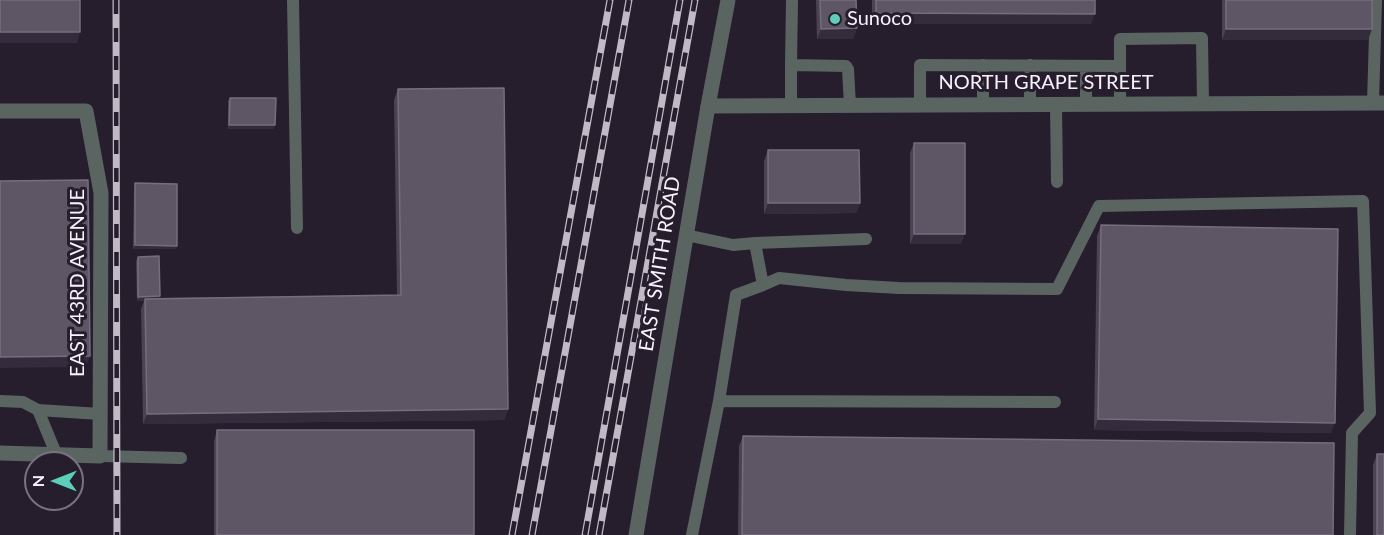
<!DOCTYPE html>
<style>
body{margin:0}
#map{position:relative;width:1384px;height:535px;overflow:hidden;background:#261d2d;font-family:Lato,sans-serif}
canvas{display:block}
.north{position:absolute;left:24px;top:451px;width:60px;height:60px;box-sizing:border-box;background:#261d2d;border:2px solid #7a7280;border-radius:50%;rotate:270deg;font-size:16px;font-weight:700;line-height:24px;text-align:center;color:#f8f2fd}
.north::after{content:'';display:block;margin:auto;width:21px;height:27px;background:#5dceb9;clip-path:polygon(50% 0,100% 100%,50% 72%,0 100%)}
</style>
<div id="map">
<canvas width="1384" height="535"></canvas>
<div class="north">N</div>
</div>
<script>
const g = document.querySelector('canvas').getContext('2d');
g.lineJoin = 'round';
function strokePath(path, color, width, dash) {
  g.strokeStyle = color;
  g.lineWidth = width;
  g.lineCap = dash ? 'butt' : 'round';
  g.setLineDash(dash || []);
  g.stroke(path);
}
function fill(path, color) {
  g.fillStyle = color;
  g.fill(path, 'evenodd');
}
function label(font, color, halo, rows, align = 'center') {
  g.font = font + ' Lato,sans-serif';
  g.lineWidth = 6;
  g.setLineDash([]);
  g.textBaseline = 'middle';
  g.strokeStyle = halo;
  g.fillStyle = color;
  for (const [text, x, y, turn = 0] of rows) {
    g.save();
    g.translate(x, y);
    g.rotate((+turn || 0) * Math.PI / 180);
    g.textAlign = isNaN(turn) ? turn : align;
    if (halo) g.strokeText(text, 0, 0);
    g.fillText(text, 0, 0);
    g.restore();
  }
}
strokePath(new Path2D(`
 M293 0 297 228
 M791 65 792 0
 M983 65V104
 M1086 66V104
 M1373 103 1376 0
 M1030 104V65
 M1056 104 1057 182
 M1120 104V39L1202 38 1203 103
 M791 105V65L846 66 848 69 850 105
 M920 105V65L1120 66
 M686 235 733 245 755 243 763 285
 M755 243 866 239
 M0 401 23 402 38 410 57 456
 M1055 402 719 401 736 295 763 285 779 278 846 285 899 288 1057 289 1099 206 1363 201 1370 413 1352 433 1350 535
 M38 410 100 414
 M100 456 181 458
 M692 535 719 401`), '#5a6562', 12);
strokePath(new Path2D(`
 M708 106 1384 103
 M0 111H86L101 193 100 456 0 453`), '#5a6562', 15);
strokePath(new Path2D(`
 M636 535 708 106 728 0`), '#5a6562', 15);
const rail = new Path2D(`
 M116 0 117 535
 M512 535 610 0
 M532 535 629 0
 M585 535 680 0
 M599 535 695 0`);
strokePath(rail, '#c1bac6', 7);
strokePath(rail, '#261d2d', 4.5, [14]);
fill(new Path2D(`
 M816 0H856L857 28 853 39H817Z
 M872 0H1095L1091 24H872Z
 M1222 0H1372L1368 40H1222Z
 M398 89 508 409 504 420 143 424 141 309 144 301H137L136 261 138 257 160 296 159 298 397 295 394 100Z
 M230 98 274 129H228V101Z
 M914 143 961 244H910V153Z
 M768 150 860 203 856 213 764 214V161Z
 M135 183 176 249H133L134 187Z
 M1101 225 1331 433 1094 430 1097 236Z
 M217 430 474 535H214V441Z
 M743 436 1333 535H738L739 446Z
 M1377 454 1384 535H1373V465Z`), '#4b4253');
fill(new Path2D(`
 M876 13 1095 14 1091 24H872Z
 M857 28 853 39H817L821 29Z
 M1226 29H1372L1368 40H1222Z
 M0 32H80L77 43H0Z
 M229 125H275L274 129H228Z
 M768 203H860L856 213 764 214Z
 M914 234H965L961 244H910Z
 M135 245 177 246 176 249H133Z
 M160 296 159 300 137 301 138 297Z
 M90 356 86 367 0 368V357Z
 M508 409 504 420 143 424 147 414Z
 M1098 419 1335 423 1331 433 1094 430Z`), '#342b3c');
const building = new Path2D(`
 M0 0H80V32H0Z
 M820 0H856L857 28 821 29Z
 M876 0H1095V14L876 13Z
 M1226 0H1372V29H1226Z
 M504 88 508 409 147 414 145 299 401 295 398 89Z
 M230 98H276L275 125H229Z
 M914 143H965V234H914Z
 M768 150H859L860 203H768Z
 M88 180 90 356 0 357V181Z
 M135 183 177 184V246L135 245Z
 M1101 225 1338 229 1335 423 1098 419Z
 M159 256 160 296 138 297V257Z
 M217 430H474V535H217Z
 M743 436 1334 443 1333 535H742Z
 M1377 454H1384V535H1377Z`);
fill(building, '#5e5565');
strokePath(building, '#766e7d', 1.5);
for (const [x, y, r, color] of [
 [835,19,6,"#5dceb9"]
]) {
  const dot = new Path2D();
  dot.arc(x, y, r, 0, 2 * Math.PI);
  g.fillStyle = color;
  g.fill(dot);
  strokePath(dot, '#261d2d', 2);
}
label('20px', '#f8f2fd', '#261d2d', [
 ["Sunoco",847,19]
], 'left');
label('20px', '#f8f2fd', '#261d2d', [
 ["NORTH GRAPE STREET",1046,83],
 ["EAST SMITH ROAD",660,264,-81],
 ["EAST 43RD AVENUE",78,283,-90]
]);
</script>
